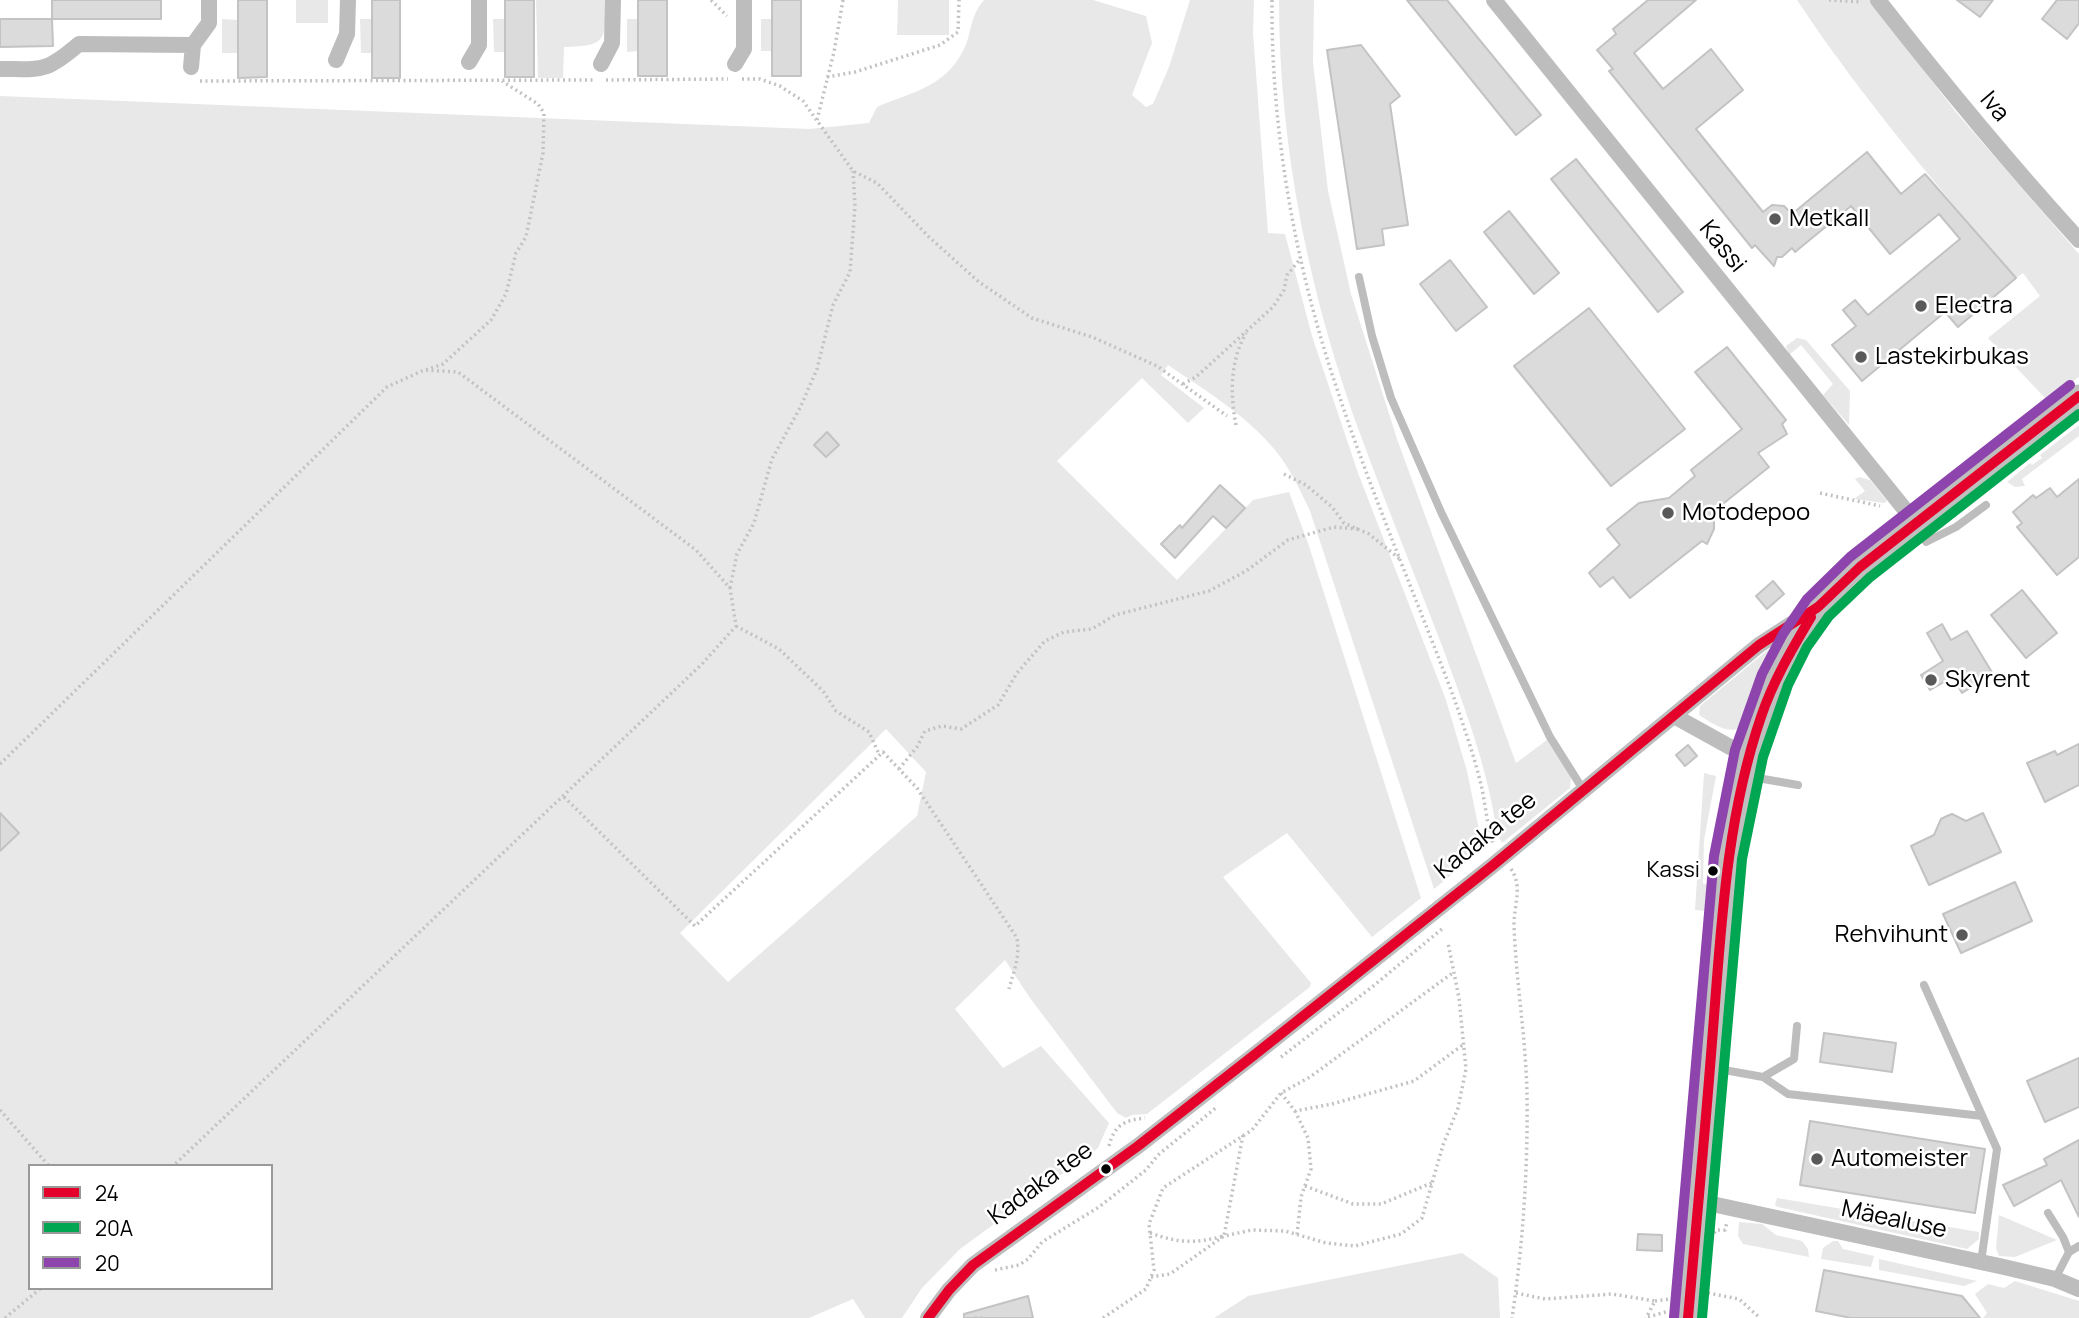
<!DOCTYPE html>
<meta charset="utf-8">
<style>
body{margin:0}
#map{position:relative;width:2079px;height:1318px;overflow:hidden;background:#fff;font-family:Manrope,sans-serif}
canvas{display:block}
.legend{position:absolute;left:28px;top:1164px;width:245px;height:126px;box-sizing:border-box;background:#fff;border:2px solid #999;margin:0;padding:9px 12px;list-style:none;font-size:21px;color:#000}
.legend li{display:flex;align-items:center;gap:14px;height:35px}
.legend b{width:35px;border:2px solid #999}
</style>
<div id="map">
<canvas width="2079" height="1318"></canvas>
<ul class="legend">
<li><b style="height:9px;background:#e4002b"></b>24</li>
<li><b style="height:9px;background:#00a651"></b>20A</li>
<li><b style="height:9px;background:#8e44ad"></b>20</li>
</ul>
</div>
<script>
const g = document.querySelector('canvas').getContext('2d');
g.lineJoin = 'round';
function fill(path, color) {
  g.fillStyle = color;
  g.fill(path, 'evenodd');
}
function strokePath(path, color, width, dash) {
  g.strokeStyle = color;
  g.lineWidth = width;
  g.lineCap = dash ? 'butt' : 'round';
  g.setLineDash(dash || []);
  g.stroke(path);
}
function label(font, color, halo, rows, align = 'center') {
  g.font = font + ' Manrope,sans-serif';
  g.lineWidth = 5;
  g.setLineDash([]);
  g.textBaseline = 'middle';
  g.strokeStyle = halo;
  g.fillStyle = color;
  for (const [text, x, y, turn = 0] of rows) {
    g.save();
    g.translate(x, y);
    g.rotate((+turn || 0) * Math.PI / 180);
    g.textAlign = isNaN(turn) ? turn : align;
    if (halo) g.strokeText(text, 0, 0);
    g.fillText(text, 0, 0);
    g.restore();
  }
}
fill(new Path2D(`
 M296 0H328V23H296Z
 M536 0H606C605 41 607 46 564 47L563 78H538Z
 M898 0H949V35H897Z
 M984 0H1093L1146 16 1152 43 1132 95 1146 107 1153 104 1169 67 1190 0H1254L1253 33 1268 233 1285 234 1312 336 1358 473 1446 700 1467 771 1483 849 1434 889 1310 511C1300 490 1290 468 1275 450 1246 415 1205 390 1168 365L1161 375 1204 408 1188 423 1142 378 1057 461 1177 580 1253 500 1289 492 1309 546 1421 898 1372 937 1287 833 1223 877 1311 983 1310 987 1147 1114 1132 1115 1126 1118 1117 1113 1030 998 1005 960 955 1009 1003 1068 1041 1046 1109 1123 1098 1148 960 1249 922 1288 902 1318H865L853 1299 809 1318H0V96L809 129 869 123 877 107C911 92 944 88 963 51 973 32 968 19 984 0ZM886 729 926 772 917 816 728 982 680 933ZM30 1166H271V1288H30Z
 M1279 0H1314L1313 62 1328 191 1351 294 1397 439 1516 763 1547 740 1571 777 1570 788 1502 843 1497 833C1488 769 1466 712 1444 651 1417 580 1388 510 1362 439 1310 299 1279 149 1279 0Z
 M1797 0H1870L1955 111 2079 254V377L2047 400 1988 338 2040 296 2023 273 2016 278C1939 188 1862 98 1797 0Z
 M222 19 238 20V53H222Z
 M360 19H372V53H361Z
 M493 19H505V52H494Z
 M627 19H638V51L627 52Z
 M761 19H772V51H761Z
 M1797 338 1806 340 1850 391 1849 425 1823 395 1833 384 1801 345 1789 355 1786 346Z
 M2079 425V436L2022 479 2025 486 2015 487 2007 482 2030 463 2032 465 2042 458 2040 455Z
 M1859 477 1870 480 1887 501 1884 503 1854 499 1865 491 1855 479Z
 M1769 649 1774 652 1775 658 1749 720C1734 740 1715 725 1699 715L1700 706Z
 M1704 773 1716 776 1704 840 1703 883 1707 885 1706 911 1695 910Z
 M1777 1198 1979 1232V1239L1967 1249 1778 1207 1775 1205Z
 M1999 1215 2057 1240 2015 1257 1999 1256 1996 1248Z
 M1739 1222 1762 1224 1776 1235 1802 1241 1808 1249 1809 1257 1743 1244 1738 1236Z
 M1833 1241H1838L1843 1249 1874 1256 1871 1267 1821 1259 1823 1248Z
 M1462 1253 1498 1278 1500 1318H1214L1248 1296Z
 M1879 1259 1977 1281 1964 1286 1879 1270Z
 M2015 1281 2079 1301V1318H1983L1987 1313 1975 1294 1988 1284 2004 1288Z`), '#e8e8e8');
const building = new Path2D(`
 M52 0H161V19H52Z
 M238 0H267V77L238 78Z
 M372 0H400V78H372Z
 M505 0H534V77H505Z
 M638 0H667V76H638Z
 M772 0H801V76H772Z
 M1407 0H1447L1541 115 1516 135Z
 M1648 0H1696L1634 53 1663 89 1711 49 1743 90 1696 129 1763 212 1772 205 1784 206 1792 214 1867 152 1901 194 1925 174 2016 278 1958 327 1945 312 1862 381 1832 345 1856 326 1843 310 1855 300 1868 315 1960 239 1939 214 1890 254 1851 206 1795 252 1792 248 1782 257H1777L1774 266 1755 245 1752 248 1609 71 1613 69 1597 50 1616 34 1613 29Z
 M1957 0H1993L1980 17Z
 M2057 0H2079V23L2067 39 2042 19Z
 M0 19H52L53 46 0 47Z
 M1361 45 1400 96 1390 104 1408 225 1382 229 1384 245 1357 249 1327 50Z
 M1576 159 1683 292 1658 312 1551 179Z
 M1509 211 1559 273 1534 294 1484 232Z
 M1450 260 1487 307 1456 331 1420 284Z
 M1589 308 1685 429 1611 486 1514 366Z
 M1727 347 1786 420 1782 424 1787 434 1758 453 1769 467 1714 511V529L1707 544 1702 541 1630 598 1613 577 1600 587 1589 573 1620 545 1607 529 1639 503 1669 498 1695 476 1691 470 1742 429 1695 372Z
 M827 432 839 445 826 457 814 445Z
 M2079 479V557L2057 575 2017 527 2022 523 2013 512 2033 495 2036 498 2050 488 2057 497Z
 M1220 485 1245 508 1226 528 1213 516 1175 558 1161 544 1180 525 1182 528Z
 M1773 581 1784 594 1767 609 1756 596Z
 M2022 590 2057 633 2026 658 1991 615Z
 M1942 624 1951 640 1967 631 1993 674 1962 693 1953 677 1930 690 1921 675 1943 661 1927 633Z
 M2079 744V785L2045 802 2027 763 2055 751 2057 755Z
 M1688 745 1697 756 1685 766 1676 755Z
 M0 813 19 833 0 851Z
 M1983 813 2001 852 1929 885 1911 846 1934 835 1941 819 1947 816 1952 814 1966 821Z
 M2015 882 2032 921 1961 953 1943 914Z
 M1824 1033 1896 1043 1892 1072 1820 1062Z
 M2079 1058V1107L2045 1122 2027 1081Z
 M1810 1121 1985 1149 1975 1213 1800 1185Z
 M2079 1140V1217L2061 1180 2014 1206 2003 1185 2047 1165 2044 1159Z
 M1638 1234 1662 1235V1251L1637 1250Z
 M1824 1270 1962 1296 1980 1318H1851L1816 1311Z
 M1028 1296 1033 1318H964V1314Z`);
fill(building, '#dbdbdb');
strokePath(building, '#c3c3c3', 2);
strokePath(new Path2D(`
 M711 0 727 16
 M1272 0C1271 128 1294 259 1334 380 1369 488 1414 592 1454 698 1464 727 1475 758 1482 789 1486 807 1487 828 1494 845
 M1829 0 1862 2
 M827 77 855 72 940 45 958 32 959 0
 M742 79H760L780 86 803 101 853 171 877 183 929 237 979 282 1032 318 1092 337 1157 366 1227 416
 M606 80 728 79
 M200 81 595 80
 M817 120 834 52 843 0
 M426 370 443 364 491 320 506 294 516 253 526 237 543 153 544 113 538 104 502 81
 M1183 384 1196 377 1273 307 1284 290 1287 275 1301 258
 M1236 425C1230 394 1230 361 1246 333
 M1284 474 1306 485 1332 507 1344 523 1369 534 1401 560
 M1820 493 1880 506
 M730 588 737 554 754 523 772 459 800 408 817 369 833 305 850 272 855 206 853 171
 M736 626 779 649 823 691 836 711 869 732 879 754
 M0 764 387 387 424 370 458 372 696 550 730 588 736 626 702 664 173 1166
 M899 769 917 747 925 731 942 726 961 729 998 705 1017 673 1045 641 1064 632 1092 629 1115 615 1209 591 1246 571 1288 540 1334 527 1358 529
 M564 797 695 926 883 752 917 788 1017 938C1020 958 1014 970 1009 989
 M1511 869C1523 887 1514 904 1514 925 1516 982 1526 1038 1527 1095 1528 1170 1523 1244 1512 1318
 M1281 1057 1372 987 1442 929
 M1281 1093 1295 1111 1332 1104 1414 1081 1464 1044
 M0 1110 49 1166
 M1295 1111 1308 1138 1311 1169 1301 1197 1297 1235
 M1109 1146C1114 1125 1125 1120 1145 1118
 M1305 1186 1353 1204H1381L1434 1182
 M1150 1233C1180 1243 1193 1244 1224 1236L1243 1135
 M1714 1233 1716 1230H1725L1727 1222
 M995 1270 1019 1265 1028 1259 1042 1242 1099 1207 1146 1170 1158 1155 1217 1107
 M1151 1277 1170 1274 1224 1236 1252 1230 1285 1231 1326 1243 1355 1246 1401 1234 1422 1218 1443 1145 1458 1108 1466 1069 1459 998 1448 943
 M1516 1293 1545 1299 1612 1294 1655 1301 1646 1318
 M1708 1293 1739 1299 1760 1318
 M1655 1301 1670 1299
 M1648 1317 1669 1311
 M5 1318 41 1288
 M975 1318H982
 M1103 1318 1146 1289 1154 1270 1149 1224 1163 1188 1252 1130 1281 1093 1310 1077 1454 972`), '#c2c2c2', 3.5, [2, 3.5]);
strokePath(new Path2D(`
 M1359 277 1372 336 1391 398 1441 512 1550 737 1584 791
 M1915 527 1926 542 1956 527 1986 505
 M1746 776 1798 785
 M1924 985 1997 1149 1981 1262
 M1713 1068 1763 1077 1788 1094 1982 1116
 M1763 1077 1794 1059 1797 1026
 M2048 1213 2063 1237 2069 1252
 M2055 1279 2069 1252 2079 1246`), '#bdbdbd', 8);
strokePath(new Path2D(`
 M1494 0 1915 522
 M1878 0C1942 82 2009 163 2079 240
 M336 60 347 34 348 0
 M469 62 479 45V0
 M601 64 612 43 613 0
 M735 64 744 49V0
 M191 67 193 45 209 23V0
 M0 69C43 69 45 73 79 44L193 45
 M1674 716 1730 747 1749 753
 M1698 1201 2004 1267 2055 1279 2079 1289
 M928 1318 949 1290 973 1265 1138 1146 1253 1056 1492 866 1759 645 1810 612`), '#bdbdbd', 16);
strokePath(new Path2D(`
 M1688 1318 1728 857 1749 753 1775 679 1795 640 1818 607 1860 567 2079 396`), '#bfbfbf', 23);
strokePath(new Path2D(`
 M928 1318 949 1290 973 1265 1138 1146 1253 1056 1492 866 1759 645 1818 607 1860 567 2079 396
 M1688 1318C1696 1226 1705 1134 1712 1042 1721 933 1725 822 1761 717 1773 681 1792 649 1811 617`), '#e4002b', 10);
strokePath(new Path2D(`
 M1702 1318 1742 859 1763 757 1788 685 1807 647 1829 616 1869 578 2079 414`), '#00a651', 10);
strokePath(new Path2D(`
 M1674 1317 1714 856 1735 750 1762 674 1783 634 1807 599 1850 557 2070 385`), '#8e44ad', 10);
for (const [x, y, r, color] of [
 [1775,219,7,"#595959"],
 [1921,306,7,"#595959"],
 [1861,357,7,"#595959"],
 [1668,513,7,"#595959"],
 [1931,680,7,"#595959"],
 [1713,871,6,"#000"],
 [1962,935,7,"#595959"],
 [1817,1159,7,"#595959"],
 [1106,1169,6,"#000"]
]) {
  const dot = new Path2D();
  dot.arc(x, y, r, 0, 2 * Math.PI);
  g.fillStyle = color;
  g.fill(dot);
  strokePath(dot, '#fff', 2.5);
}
label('22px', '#000', '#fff', [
 ["Kassi",1700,871]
], 'right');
label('24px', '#000', '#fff', [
 ["Iva",1994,107,50],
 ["Kassi",1722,247,51],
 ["Kadaka tee",1486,836,-39],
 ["Kadaka tee",1041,1184,-36],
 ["Mäealuse",1894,1220,12]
]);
label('24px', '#000', '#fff', [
 ["Metkall",1789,219],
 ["Electra",1935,306],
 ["Lastekirbukas",1875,357],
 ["Motodepoo",1682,513],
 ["Skyrent",1945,680],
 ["Rehvihunt",1948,935,"right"],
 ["Automeister",1831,1159]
], 'left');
</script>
